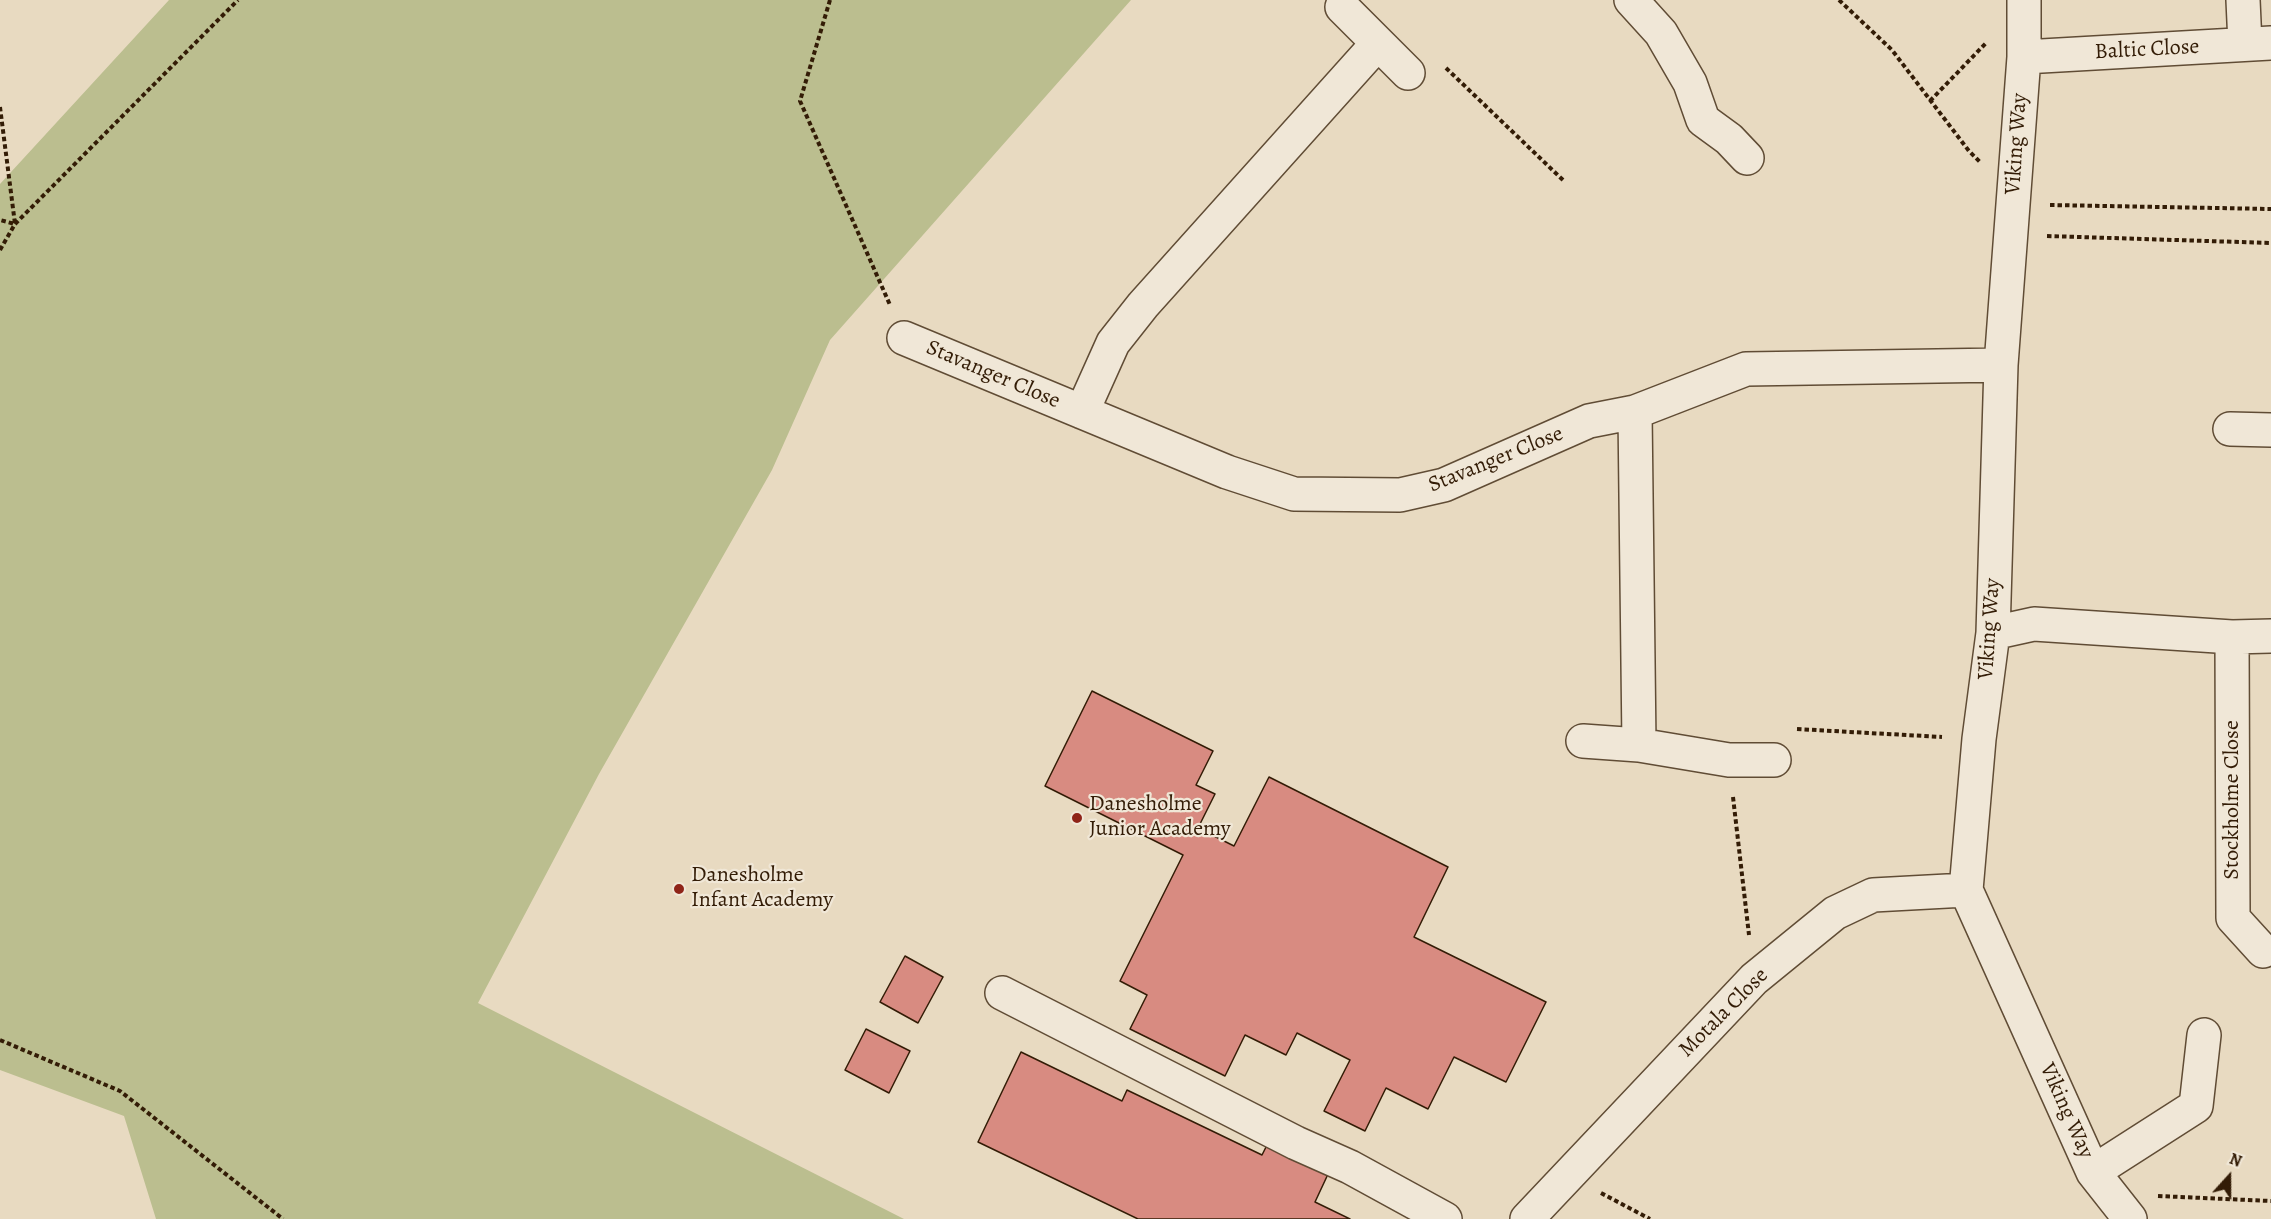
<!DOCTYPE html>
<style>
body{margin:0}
#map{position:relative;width:2271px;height:1219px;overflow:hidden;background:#e8dac1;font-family:Alegreya,serif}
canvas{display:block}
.north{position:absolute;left:2199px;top:1147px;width:60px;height:60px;-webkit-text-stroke:4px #f0e7d7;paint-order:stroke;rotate:21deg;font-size:16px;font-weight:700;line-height:24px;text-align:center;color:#331c06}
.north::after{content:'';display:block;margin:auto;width:21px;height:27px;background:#331c06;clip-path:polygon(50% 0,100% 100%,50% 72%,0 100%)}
</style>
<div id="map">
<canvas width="2271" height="1219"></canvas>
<div class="north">N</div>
</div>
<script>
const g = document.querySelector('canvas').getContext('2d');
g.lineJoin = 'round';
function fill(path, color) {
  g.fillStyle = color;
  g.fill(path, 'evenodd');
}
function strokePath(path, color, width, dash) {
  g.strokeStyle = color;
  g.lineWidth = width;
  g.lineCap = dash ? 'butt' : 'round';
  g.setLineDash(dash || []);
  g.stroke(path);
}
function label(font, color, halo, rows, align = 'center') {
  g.font = font + ' Alegreya,serif';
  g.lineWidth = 4.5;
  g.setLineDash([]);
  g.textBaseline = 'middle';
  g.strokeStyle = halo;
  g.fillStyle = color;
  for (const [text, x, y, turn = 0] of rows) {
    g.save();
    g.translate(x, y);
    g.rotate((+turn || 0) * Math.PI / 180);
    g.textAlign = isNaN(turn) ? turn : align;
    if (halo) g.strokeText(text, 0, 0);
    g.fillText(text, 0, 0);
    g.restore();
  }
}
fill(new Path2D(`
 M169 0H1131L830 340 772 470 599 774 478 1003 904 1219H156L124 1116 0 1070V184Z`), '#bbbe8f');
const building = new Path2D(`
 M1092 691 1213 751 1196 785 1215 794 1198 828 1234 846 1269 777 1448 867 1414 937 1546 1002 1506 1082 1454 1057 1428 1109 1386 1088 1365 1131 1324 1111 1350 1060 1297 1033 1286 1055 1245 1035 1225 1076 1130 1029 1147 995 1120 981 1183 855 1045 786Z
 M905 956 943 977 918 1023 880 1002Z
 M866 1029 910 1051 889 1093 845 1070Z
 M1021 1052 1122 1101 1127 1090 1262 1155 1268 1143 1329 1172 1315 1202 1350 1219H1138L978 1142Z`);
fill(building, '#d88b81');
strokePath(building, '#331c06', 1.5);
const minor = new Path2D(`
 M1631 0 1661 33 1690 83 1703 120 1729 139 1747 158
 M2024 0V57L2001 365 1993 633 1979 739 1966 890 2093 1172 2130 1219
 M2243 0 2245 44
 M1342 7 1408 73
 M2024 57 2271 43
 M904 338 1227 472 1294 494 1400 495 1444 485 1589 421 1635 412 1746 369 2001 365
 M1082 412 1113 343 1143 305 1378 43
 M1635 412 1639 745 1729 760H1774
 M2230 429 2271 430
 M1993 633 2034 624 2232 637 2271 636
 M2232 637 2233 918 2263 951
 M1583 741 1639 745
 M1002 993 1296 1143 1350 1167 1445 1219
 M2093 1172 2196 1106 2204 1035
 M1527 1219 1754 979 1835 913 1873 895 1966 890`);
strokePath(minor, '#604c35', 36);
strokePath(new Path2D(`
 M830 0 800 101 890 305
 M1839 0 1892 50 1969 151 1980 162
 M1446 68 1565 182
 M1930 101 1986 43
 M0 107 15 224 0 220
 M2050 205 2271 209
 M2047 236 2271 243
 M0 250 15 224 238 0
 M1797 729 1942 737
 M1733 797 1749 935
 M0 1040 120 1091 283 1219
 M1601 1193 1650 1219
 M2158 1196 2271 1201`), '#331c06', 4, [4.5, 3]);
strokePath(minor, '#f0e7d7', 33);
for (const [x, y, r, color] of [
 [1077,818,6,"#8f2418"],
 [679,889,6,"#8f2418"]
]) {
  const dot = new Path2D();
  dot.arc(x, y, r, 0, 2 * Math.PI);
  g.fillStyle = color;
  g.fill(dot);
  strokePath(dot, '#f0e7d7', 2);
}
label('22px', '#331c06', '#f0e7d7', [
 ["Baltic Close",2147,50,-3],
 ["Viking Way",2017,144,-86],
 ["Stavanger Close",993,375,23],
 ["Stavanger Close",1496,460,-22],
 ["Viking Way",1990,629,-86],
 ["Stockholme Close",2233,800,-90],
 ["Motala Close",1724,1013,-45],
 ["Viking Way",2066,1111,66]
]);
label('22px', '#331c06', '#f0e7d7', [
 ["Danesholme",1089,805],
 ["Junior Academy",1089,830],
 ["Danesholme",691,876],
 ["Infant Academy",691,901]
], 'left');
</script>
